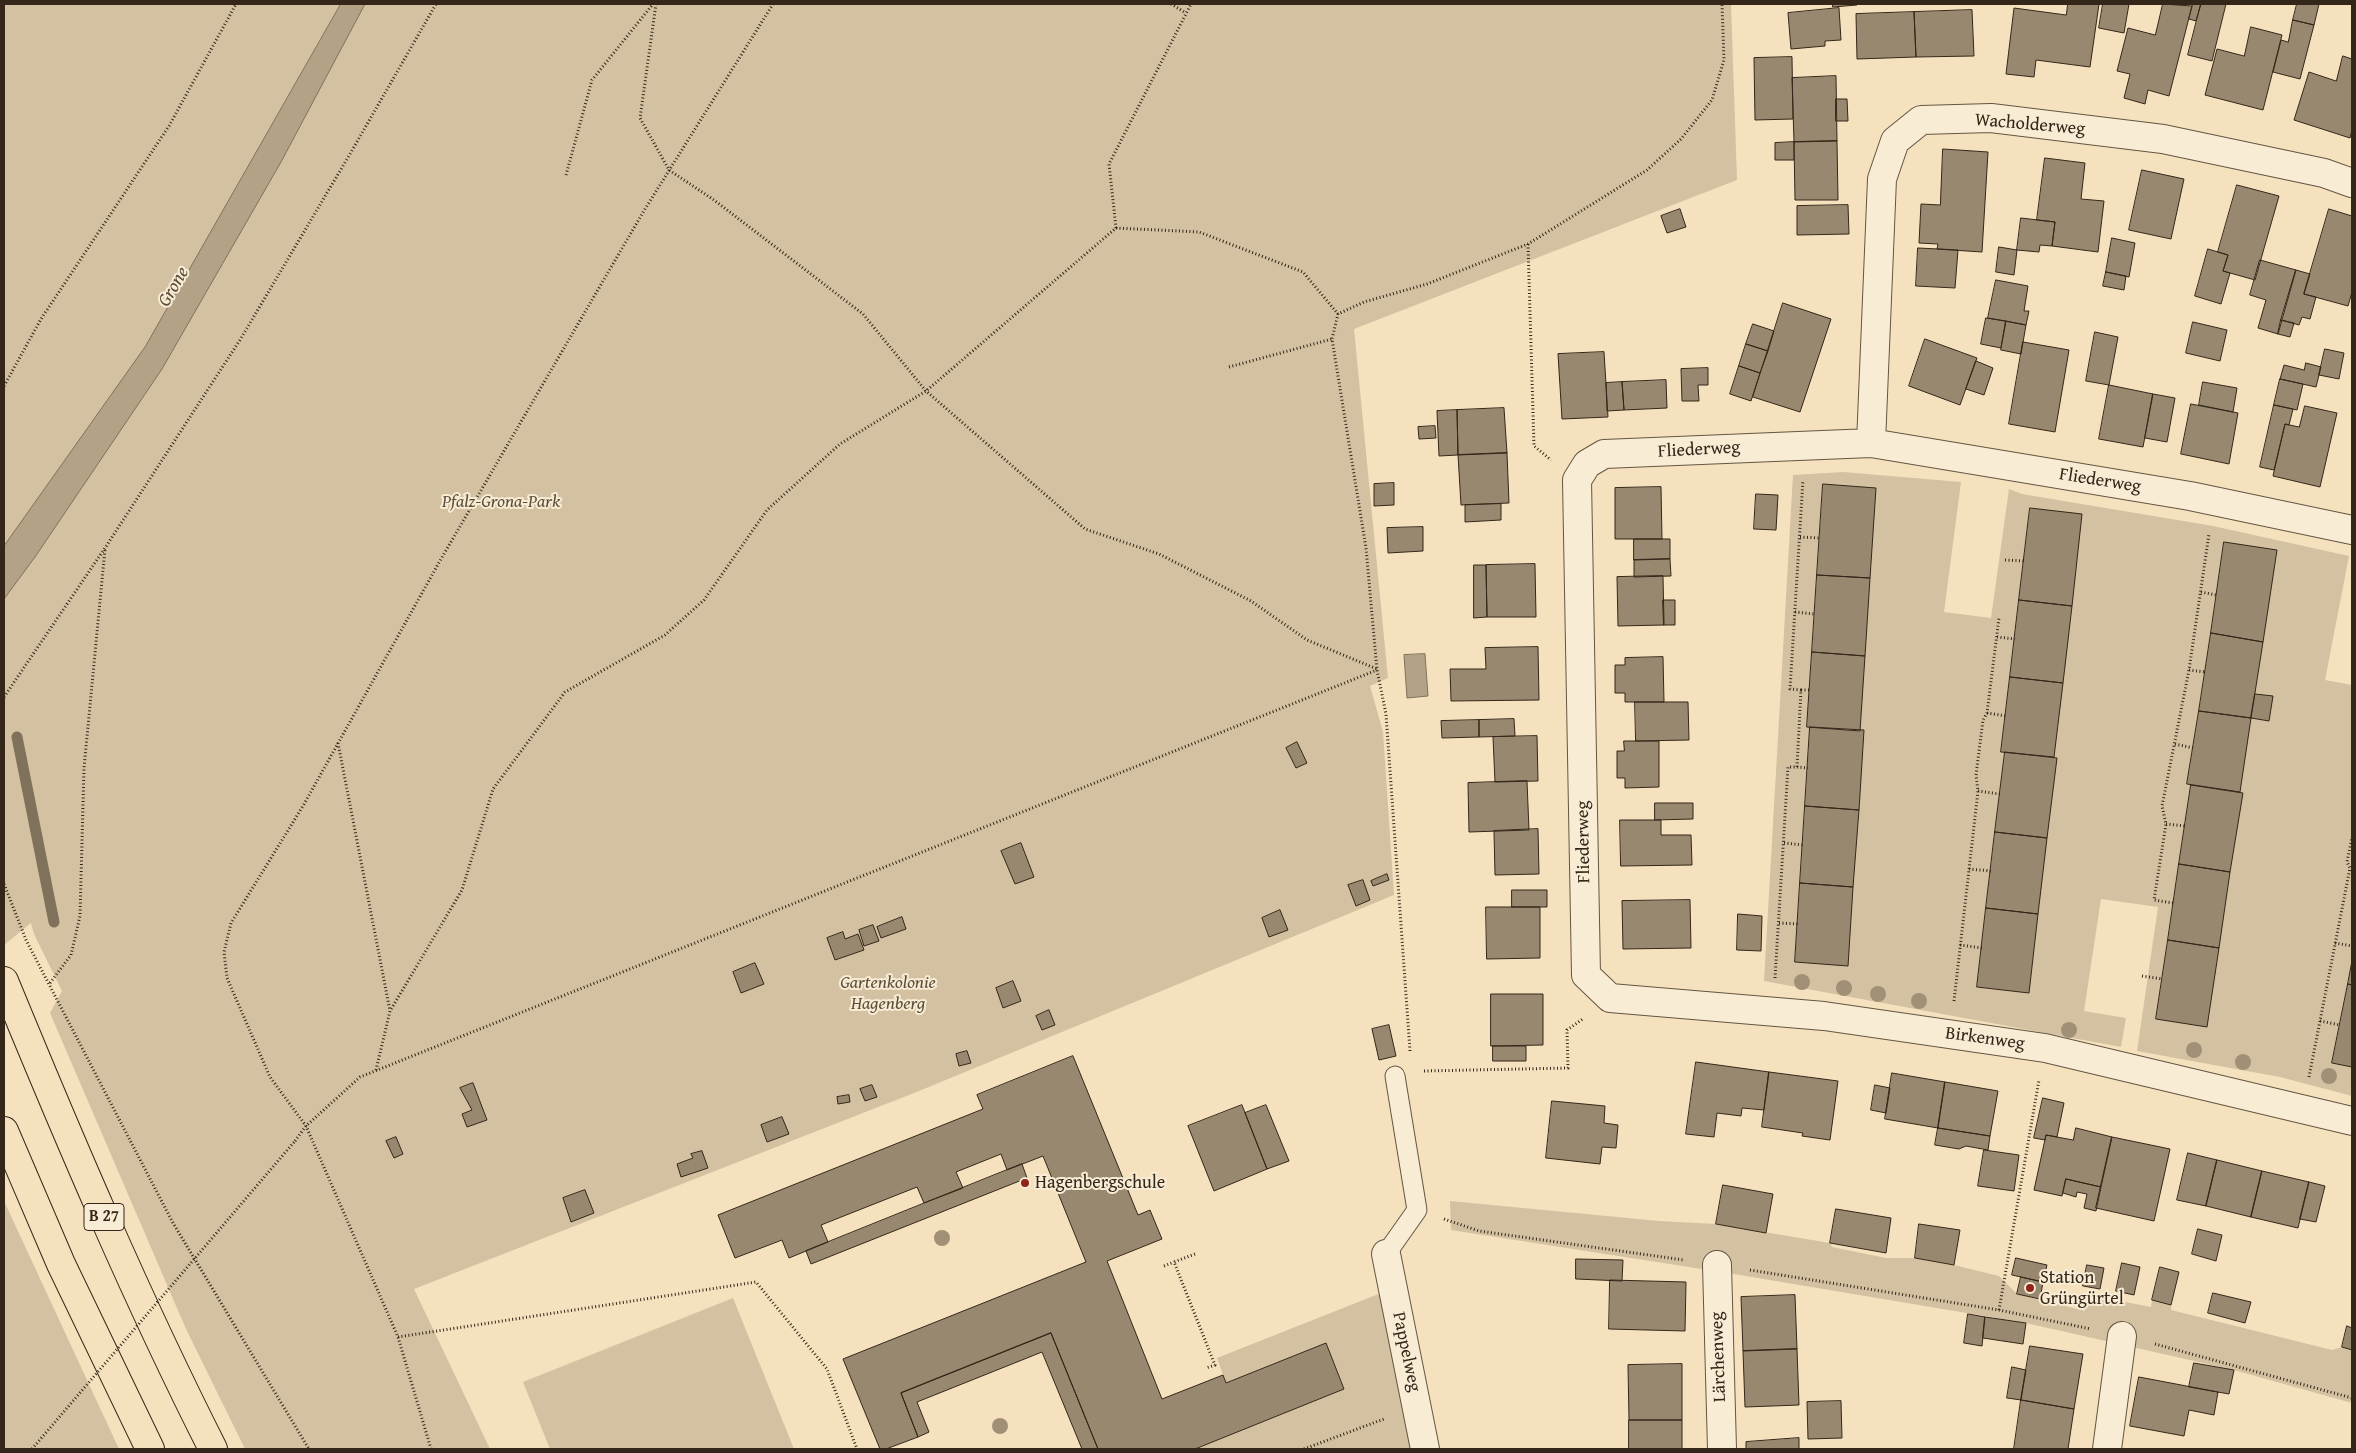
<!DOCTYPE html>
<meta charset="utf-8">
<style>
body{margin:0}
#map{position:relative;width:2356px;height:1453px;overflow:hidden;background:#f5e1be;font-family:"Gentium Book Plus",serif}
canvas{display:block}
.frame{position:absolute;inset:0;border:5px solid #342719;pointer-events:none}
</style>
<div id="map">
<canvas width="2356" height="1453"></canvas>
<div class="frame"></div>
</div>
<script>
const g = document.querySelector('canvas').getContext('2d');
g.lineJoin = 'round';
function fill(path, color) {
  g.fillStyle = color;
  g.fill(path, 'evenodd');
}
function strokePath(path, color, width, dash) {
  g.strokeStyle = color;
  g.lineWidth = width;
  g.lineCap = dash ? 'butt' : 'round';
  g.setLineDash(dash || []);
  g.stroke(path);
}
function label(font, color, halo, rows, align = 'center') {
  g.font = font + ' "Gentium Book Plus",serif';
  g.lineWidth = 4;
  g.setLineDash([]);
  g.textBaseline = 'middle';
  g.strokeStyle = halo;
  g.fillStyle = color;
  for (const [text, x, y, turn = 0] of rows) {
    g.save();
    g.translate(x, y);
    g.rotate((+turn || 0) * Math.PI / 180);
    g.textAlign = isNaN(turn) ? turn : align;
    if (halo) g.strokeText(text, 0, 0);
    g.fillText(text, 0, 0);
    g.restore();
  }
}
fill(new Path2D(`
 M4 4H1731L1737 180 1354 329 1388 678 1370 686 1383 732 1394 895 919 1091 414 1289 490 1449H245L186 1329 50 1013 62 991 34 934 31 923 4 945Z
 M1843 472 1961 482 1944 612 1991 618 2009 489 2022 494 2213 526 2349 556 2325 680 2352 685V1096L2280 1077 2137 1051 2158 907 2101 899 2084 1011 2126 1018 2121 1047 1764 981 1793 475Z
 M4 1201 119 1449H4Z
 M1450 1201 1659 1221 1716 1224 1830 1243 1832 1247 1886 1258H1915L1954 1265 1999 1276 2017 1294 2085 1311 2079 1293 2151 1307 2152 1300 2171 1305V1310L2332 1350 2342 1347 2352 1350V1403L2234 1370 2026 1323 1734 1274 1451 1230Z
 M1381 1293 1411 1449H1195L1344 1389 1326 1343 1226 1383 1217 1358Z
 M733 1298 794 1449H550L523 1382Z`), '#d4c1a2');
const water = new Path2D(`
 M341 4H365L281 162 162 369 35 557 4 599V546L145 347Z
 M1425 654 1428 696 1407 698 1404 655Z`);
fill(water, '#b3a286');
strokePath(water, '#80715a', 1);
strokePath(new Path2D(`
 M17 737 54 922`), '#80715a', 11);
const building = new Path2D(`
 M1833 4H1857V5L1833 7Z
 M2068 4H2099L2090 67 2036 60 2034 77 2006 74 2014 8 2066 15Z
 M2103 4H2129L2124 33 2099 28Z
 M2163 4 2192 6 2169 96 2148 90 2145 104 2124 98 2130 74 2117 71 2128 28 2155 35Z
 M2193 4H2201L2196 21 2189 19Z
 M2201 4H2226L2212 61 2188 55Z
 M2297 4H2319L2314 25 2293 20Z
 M1839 8 1841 40 1825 41V46L1791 49 1788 13Z
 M1972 10 1974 56 1916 57 1914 12Z
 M1914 12 1916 57 1857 59 1856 14Z
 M2293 20 2314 25 2300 79 2273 72 2281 40 2288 42Z
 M2251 27 2282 35 2263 110 2205 95 2217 49 2244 56Z
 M2343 56 2352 59V130L2350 138 2294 120 2309 72 2336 81Z
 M1792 57 1793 119 1755 120 1754 58Z
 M1836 76 1837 141 1794 142 1792 78Z
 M1836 99H1847L1848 121H1836Z
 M1837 141 1838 200H1795L1794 142Z
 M1794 142V160H1775V143Z
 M1943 149 1988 152 1982 252 1937 249 1938 244 1919 243 1921 204 1940 205Z
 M2045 158 2085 163 2081 199 2104 201 2098 252 2052 246 2055 222 2037 220Z
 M2142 170 2184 179 2171 239 2129 230Z
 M2237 185 2279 196 2255 280 2223 271 2228 255 2218 252Z
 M1848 205 1849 234 1797 235V206Z
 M1680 209 1686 227 1667 233 1661 216Z
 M2329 209 2352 216V292L2348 306 2304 294Z
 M2021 218 2055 222 2052 246 2040 245 2039 252 2017 250Z
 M2112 238 2135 243 2129 277 2106 272Z
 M1999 247 2017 250 2014 275 1996 272Z
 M1918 248 1958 250 1955 288 1916 286Z
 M2208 249 2228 255 2223 271 2230 273 2221 304 2195 296Z
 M2260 260 2296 270 2278 334 2258 328 2266 300 2250 295Z
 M2296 270 2310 274 2304 294 2316 297 2310 319 2302 317 2299 325 2281 320Z
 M2106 272 2126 276 2124 290 2103 286Z
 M1996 280 2028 286 2024 311H2029L2026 325 1988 318Z
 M1783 303 1831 319 1800 412 1753 397Z
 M1986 318 2006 321 2001 348 1981 344Z
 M2281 320 2294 323 2290 337 2278 334Z
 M2006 321 2026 325 2021 354 2001 350Z
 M2193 322 2227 330 2220 361 2186 353Z
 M1753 324 1774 331 1768 351 1746 344Z
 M2095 332 2118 337 2109 385 2086 381Z
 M1925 339 1977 358 1960 405 1909 386Z
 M2023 342 2069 350 2055 432 2009 424Z
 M1746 344 1768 351 1760 373 1739 366Z
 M2325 349 2344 353 2339 379 2319 375Z
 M1604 352 1608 417 1562 419 1558 354Z
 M1976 361 1993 368 1984 395 1966 389Z
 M2306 363 2321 367 2316 387 2280 379 2284 365 2304 370Z
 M1739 366 1760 373 1751 401 1730 394Z
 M1708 368V385H1698L1699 401H1682L1681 369Z
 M2280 379 2303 384 2297 410 2274 405Z
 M1666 380 1667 408 1624 410 1622 382Z
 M1622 382 1624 410 1607 411 1606 383Z
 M2203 382 2237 388 2233 412 2199 405Z
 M2109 385 2153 394 2143 447 2099 439Z
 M2153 394 2175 398 2167 442 2145 438Z
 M2191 404 2238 413 2229 464 2181 454Z
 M2274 405 2293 409 2289 425 2285 424 2274 470 2260 467Z
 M2305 406 2337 413 2320 487 2273 476 2285 424 2299 427Z
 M1504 408 1507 453 1458 455 1457 410Z
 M1457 410 1458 455 1439 456 1437 411Z
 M1435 426 1436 438 1419 439 1418 427Z
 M1507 453 1509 503 1461 505 1458 455Z
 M1394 483V505L1374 506V484Z
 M1823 484 1876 488 1870 578 1817 575Z
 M1661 487 1662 539H1615V488Z
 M1756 494 1778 495 1776 530 1754 529Z
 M1501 504V520L1465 522V505Z
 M2030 508 2082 514 2072 606 2019 600Z
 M1423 527V551L1388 553 1387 528Z
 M1634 539H1670V559L1634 560Z
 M2224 542 2277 550 2263 642 2211 633Z
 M1670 559 1671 576 1634 577V560Z
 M1535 564 1536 617H1487L1486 565Z
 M1474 565H1486L1487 617 1474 618Z
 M1817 575 1870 578 1865 656 1812 652Z
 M1663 576 1664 625 1618 626 1617 577Z
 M1663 600H1675V625H1664Z
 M2019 600 2072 606 2063 683 2010 677Z
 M2211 633 2263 642 2251 718 2199 711Z
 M1538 647 1539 700 1451 701 1450 669H1486L1485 648Z
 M1812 652 1865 656 1860 731 1807 727Z
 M1663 657 1664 702H1625V693H1615V665H1625V658Z
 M2010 677 2063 683 2054 757 2001 752Z
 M2255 694 2273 696 2269 721 2251 718Z
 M1635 702H1688L1689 740 1636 741Z
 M2199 711 2251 718 2240 792 2187 784Z
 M1514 719 1515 736 1479 737V720Z
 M1479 720V737L1442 738 1441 721Z
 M1810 727 1864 730 1859 810 1805 806Z
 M1537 736 1538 781 1495 782 1493 737Z
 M1624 741H1659V787L1625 788V778H1617V751H1624Z
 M1297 742 1307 763 1296 768 1286 748Z
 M2005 752 2057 758 2047 838 1995 832Z
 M1527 781 1529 830 1469 832 1468 783Z
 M2191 785 2243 793 2230 872 2179 864Z
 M1655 803H1693V819L1655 820Z
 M1805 806 1859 810 1853 887 1800 883Z
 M1620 820H1661V835H1691L1692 865 1621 866Z
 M1538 829 1539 874 1495 875 1494 831Z
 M1995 832 2047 838 2038 914 1986 908Z
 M1021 843 1034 877 1015 884 1001 851Z
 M2179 864 2230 872 2219 948 2168 940Z
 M1387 874 1389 880 1373 886 1371 881Z
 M1363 880 1370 900 1356 906 1348 885Z
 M1800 883 1853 887 1848 966 1795 962Z
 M1512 890H1547V907H1512Z
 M1690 900 1691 948 1623 949 1622 901Z
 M1486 907H1540V958L1487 959Z
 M1986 908 2038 914 2029 993 1977 987Z
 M1280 910 1288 930 1269 937 1262 918Z
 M1738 914 1762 916 1761 951 1737 950Z
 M902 917 906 929 881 938 877 927Z
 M873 925 879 941 864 946 859 930Z
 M843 932 845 939 858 934 864 950 835 960 827 938Z
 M2168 940 2219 948 2207 1027 2156 1019Z
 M2352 961V985L2348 984Z
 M755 963 764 984 741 993 733 972Z
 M1013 981 1021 1001 1003 1008 996 988Z
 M2348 984 2352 985V1067L2332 1063Z
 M1491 994H1543V1045L1491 1046Z
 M1049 1010 1055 1025 1042 1030 1036 1016Z
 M1389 1025 1396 1056 1379 1060 1372 1029Z
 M1493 1046H1526V1061H1493Z
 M967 1051 971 1063 959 1066 956 1054Z
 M1073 1056 1138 1215 1150 1210 1162 1239 1107 1261 1162 1399 1223 1375 1226 1383 1326 1343 1344 1389 1195 1449H1098L1051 1333 901 1393 918 1437 886 1449H880L843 1359 1086 1262 1043 1156 1007 1170 1001 1154 956 1172 963 1188 924 1203 917 1187 821 1225 828 1242 789 1258 782 1240 735 1258 718 1215 983 1109 977 1095Z
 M1696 1062 1769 1072 1764 1110 1742 1108 1741 1116 1717 1113 1714 1137 1686 1134Z
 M1769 1072 1838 1081 1830 1140 1802 1136 1803 1133 1762 1127Z
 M1892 1073 1945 1082 1938 1128 1885 1119Z
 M1945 1082 1998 1091 1990 1136 1938 1128Z
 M473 1083 487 1120 467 1127 462 1114 472 1110 460 1088Z
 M872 1085 877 1097 865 1101 860 1089Z
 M1875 1085 1890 1088 1886 1113 1871 1110Z
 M849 1095 850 1102 838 1104 837 1097Z
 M2043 1098 2064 1103 2057 1137 2046 1135 2045 1140 2034 1138Z
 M1552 1101 1605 1106 1604 1123 1618 1125 1616 1148 1602 1147 1600 1164 1546 1158Z
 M1242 1105 1267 1169 1214 1191 1188 1126Z
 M1266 1105 1289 1161 1267 1169 1245 1113Z
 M782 1117 789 1134 767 1142 761 1125Z
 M1938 1128 1990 1136 1988 1150 1966 1146 1959 1149 1935 1145Z
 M2076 1128 2112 1137 2101 1187 2066 1179 2062 1196 2034 1190 2046 1135 2073 1140Z
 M396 1137 403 1154 394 1158 386 1141Z
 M2112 1137 2170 1149 2154 1221 2096 1208Z
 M1984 1150 2019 1155 2014 1191 1978 1186Z
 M702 1151 708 1168 681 1177 677 1164 693 1158 691 1154Z
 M2188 1153 2217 1160 2206 1206 2177 1200Z
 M2217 1160 2262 1171 2251 1217 2206 1206Z
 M1022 1164 1027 1178 811 1264 806 1251Z
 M2262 1171 2309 1182 2298 1228 2251 1217Z
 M2066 1179 2101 1187 2096 1211 2084 1208 2087 1194 2077 1192 2076 1197 2063 1193Z
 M2309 1182 2325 1186 2316 1222 2300 1219Z
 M1723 1185 1773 1194 1766 1233 1716 1224Z
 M585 1190 594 1213 571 1222 563 1198Z
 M1836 1209 1891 1218 1886 1253 1830 1243Z
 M1919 1224 1960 1230 1954 1265 1915 1258Z
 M2198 1229 2222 1235 2216 1261 2192 1254Z
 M2016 1258 2047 1265 2043 1282 2012 1275Z
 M1576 1259 1623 1260 1622 1281 1576 1279Z
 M2122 1263 2140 1267 2134 1295 2116 1291Z
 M2087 1265 2104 1268 2100 1289 2083 1286Z
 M2160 1267 2179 1272 2171 1305 2152 1300Z
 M2021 1277 2043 1282 2040 1299 2017 1294Z
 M1610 1280 1686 1282 1685 1331 1609 1329Z
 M2213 1293 2251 1302 2245 1323 2208 1313Z
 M1795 1295 1797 1349 1743 1351 1741 1297Z
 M1968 1314 1985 1317 1982 1346 1964 1343Z
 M1985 1317 2026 1323 2023 1344 1983 1338Z
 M2347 1326 2352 1328V1350L2342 1347Z
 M1051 1333 1098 1449H1082L1042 1352 917 1402 929 1432 918 1437 901 1393Z
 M2030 1346 2083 1354 2074 1409 2021 1400Z
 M1797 1349 1799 1405 1745 1407 1743 1351Z
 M2194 1363 2234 1370 2229 1394 2189 1387Z
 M1682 1364V1420H1629L1628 1365Z
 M2012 1367 2026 1370 2021 1400 2007 1398Z
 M2139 1377 2218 1392 2214 1415 2189 1410 2184 1436 2130 1426Z
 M2021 1400 2074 1409 2068 1449H2014Z
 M1841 1401 1842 1438 1808 1439 1807 1402Z
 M1629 1420H1682V1449H1629Z
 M1799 1438V1449H1746V1442Z`);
fill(building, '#98886f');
strokePath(building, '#342719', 1);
const service = new Path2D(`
 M1386 1254 1417 1210 1395 1076`);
const minor = new Path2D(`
 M1871 443 1882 179 1895 141 1921 120 1991 118 2163 139 2324 173 2352 183
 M2352 530 2190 496 1871 443 1604 454 1587 464 1577 480 1586 975 1610 998 1824 1016 2045 1048 2352 1121
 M1386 1254 1425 1449
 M1717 1265 1722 1449
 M2107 1449 2122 1336`);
const trunk = new Path2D(`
 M4 981C69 1139 136 1297 213 1449
 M4 1131 61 1264 150 1449`);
strokePath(service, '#645642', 21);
strokePath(minor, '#645642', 30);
strokePath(trunk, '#342719', 30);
strokePath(new Path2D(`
 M656 4 640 118 669 170 714 200 863 314 926 391 1085 529 1159 554 1251 601 1307 640 1377 669
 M1171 4 1186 13
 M566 175 592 80 653 4
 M1116 228 1199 232 1303 272 1338 314
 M1528 244 1534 446 1551 460
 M1229 367 1332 339
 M4 386 41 319 169 126 236 4
 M1800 537 1820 538
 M2005 560 2024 561
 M2201 592 2216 595
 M1795 612 1814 614
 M1997 637 2015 639
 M2189 670 2205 672
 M1801 690H1809
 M4 697 105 548 240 340 350 154 436 4
 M1987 713 2006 716
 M338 743 390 1011
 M2175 744 2193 748
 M1797 767 1808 768
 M1978 791 2000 794
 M2166 824 2185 826
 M1784 843 1803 845
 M1969 869 1991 871
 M4 884 26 940 173 1223 309 1449
 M2173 903 2154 900 2166 824 2162 806 2189 670 2209 534
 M1779 923 1798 924
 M2335 943 2352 946
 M1960 945 1982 948
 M2142 976 2162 979
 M1775 978 1788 767H1797L1801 690 1790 689 1803 480
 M50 983 71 955 80 916 84 768 105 549
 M1954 1001 1978 791 1976 775 1983 720 1987 713 1999 618
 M2320 1021 2340 1025
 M1410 1051 1386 714 1377 670 1366 548 1332 339 1338 314 1364 302 1427 284 1528 244 1647 170 1681 139 1712 100 1724 60 1722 4
 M376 1070 390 1011 462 890 493 789 565 692 665 635 704 600 767 510 840 444 926 391 1116 228 1109 164 1191 4
 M1424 1071 1568 1068 1567 1030 1584 1018
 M2309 1077 2350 868 2347 862 2352 837
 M295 1141 306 1126 360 1077 1377 670
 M1444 1219 1479 1231 1684 1260
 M1195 1254 1174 1262 1215 1365 1206 1368
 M1164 1266 1174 1262
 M1750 1270 1999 1310 2091 1329
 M1999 1310 2039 1080
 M398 1337 756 1282 827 1369 857 1449
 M2155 1344 2352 1398
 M431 1449 398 1337 306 1126 270 1077 227 978 224 952 231 923 303 806 441 559 645 209 773 4
 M1304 1449 1384 1419`), '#342719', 3, [1, 2.5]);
strokePath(service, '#f8ecd5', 19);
strokePath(minor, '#f8ecd5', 28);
strokePath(trunk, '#f5e1be', 28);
strokePath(new Path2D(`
 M32 1449 295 1141`), '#342719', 3, [1, 2.5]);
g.fillStyle = '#a19076';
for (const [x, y] of [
 [1802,982],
 [1844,988],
 [1878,994],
 [1919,1001],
 [2069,1030],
 [2194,1050],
 [2243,1062],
 [2329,1076],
 [942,1238],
 [1000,1426]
]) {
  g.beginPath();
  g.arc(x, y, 8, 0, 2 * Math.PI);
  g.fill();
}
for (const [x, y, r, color] of [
 [1025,1183,5,"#8f2418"],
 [2030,1288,5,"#8f2418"]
]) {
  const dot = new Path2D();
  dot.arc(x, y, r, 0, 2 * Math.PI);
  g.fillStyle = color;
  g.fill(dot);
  strokePath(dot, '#f8ecd5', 2);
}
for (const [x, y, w] of [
 [104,1217,40]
]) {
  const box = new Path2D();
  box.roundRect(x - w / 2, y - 13.5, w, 27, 4);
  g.fillStyle = '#f8ecd5';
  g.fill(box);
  strokePath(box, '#342719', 1);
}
label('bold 16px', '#342719', null, [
 ["B 27",104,1217]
]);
label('18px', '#342719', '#f8ecd5', [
 ["Wacholderweg",2030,125,5],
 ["Fliederweg",1699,450,-3],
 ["Fliederweg",2100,481,9],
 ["Fliederweg",1584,842,-91],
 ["Birkenweg",1985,1039,8],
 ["Pappelweg",1406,1352,78],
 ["Lärchenweg",1719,1357,-92]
]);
label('italic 18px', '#5c4e3b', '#f8ecd5', [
 ["Pfalz-Grona-Park",501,502],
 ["Gartenkolonie",888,983],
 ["Hagenberg",888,1004]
]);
label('18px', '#342719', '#f8ecd5', [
 ["Hagenbergschule",1035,1183],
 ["Station",2040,1278],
 ["Grüngürtel",2040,1299]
], 'left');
label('italic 19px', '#5a4c3a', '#f8ecd5', [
 ["Grone",174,287,-60]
]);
</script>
